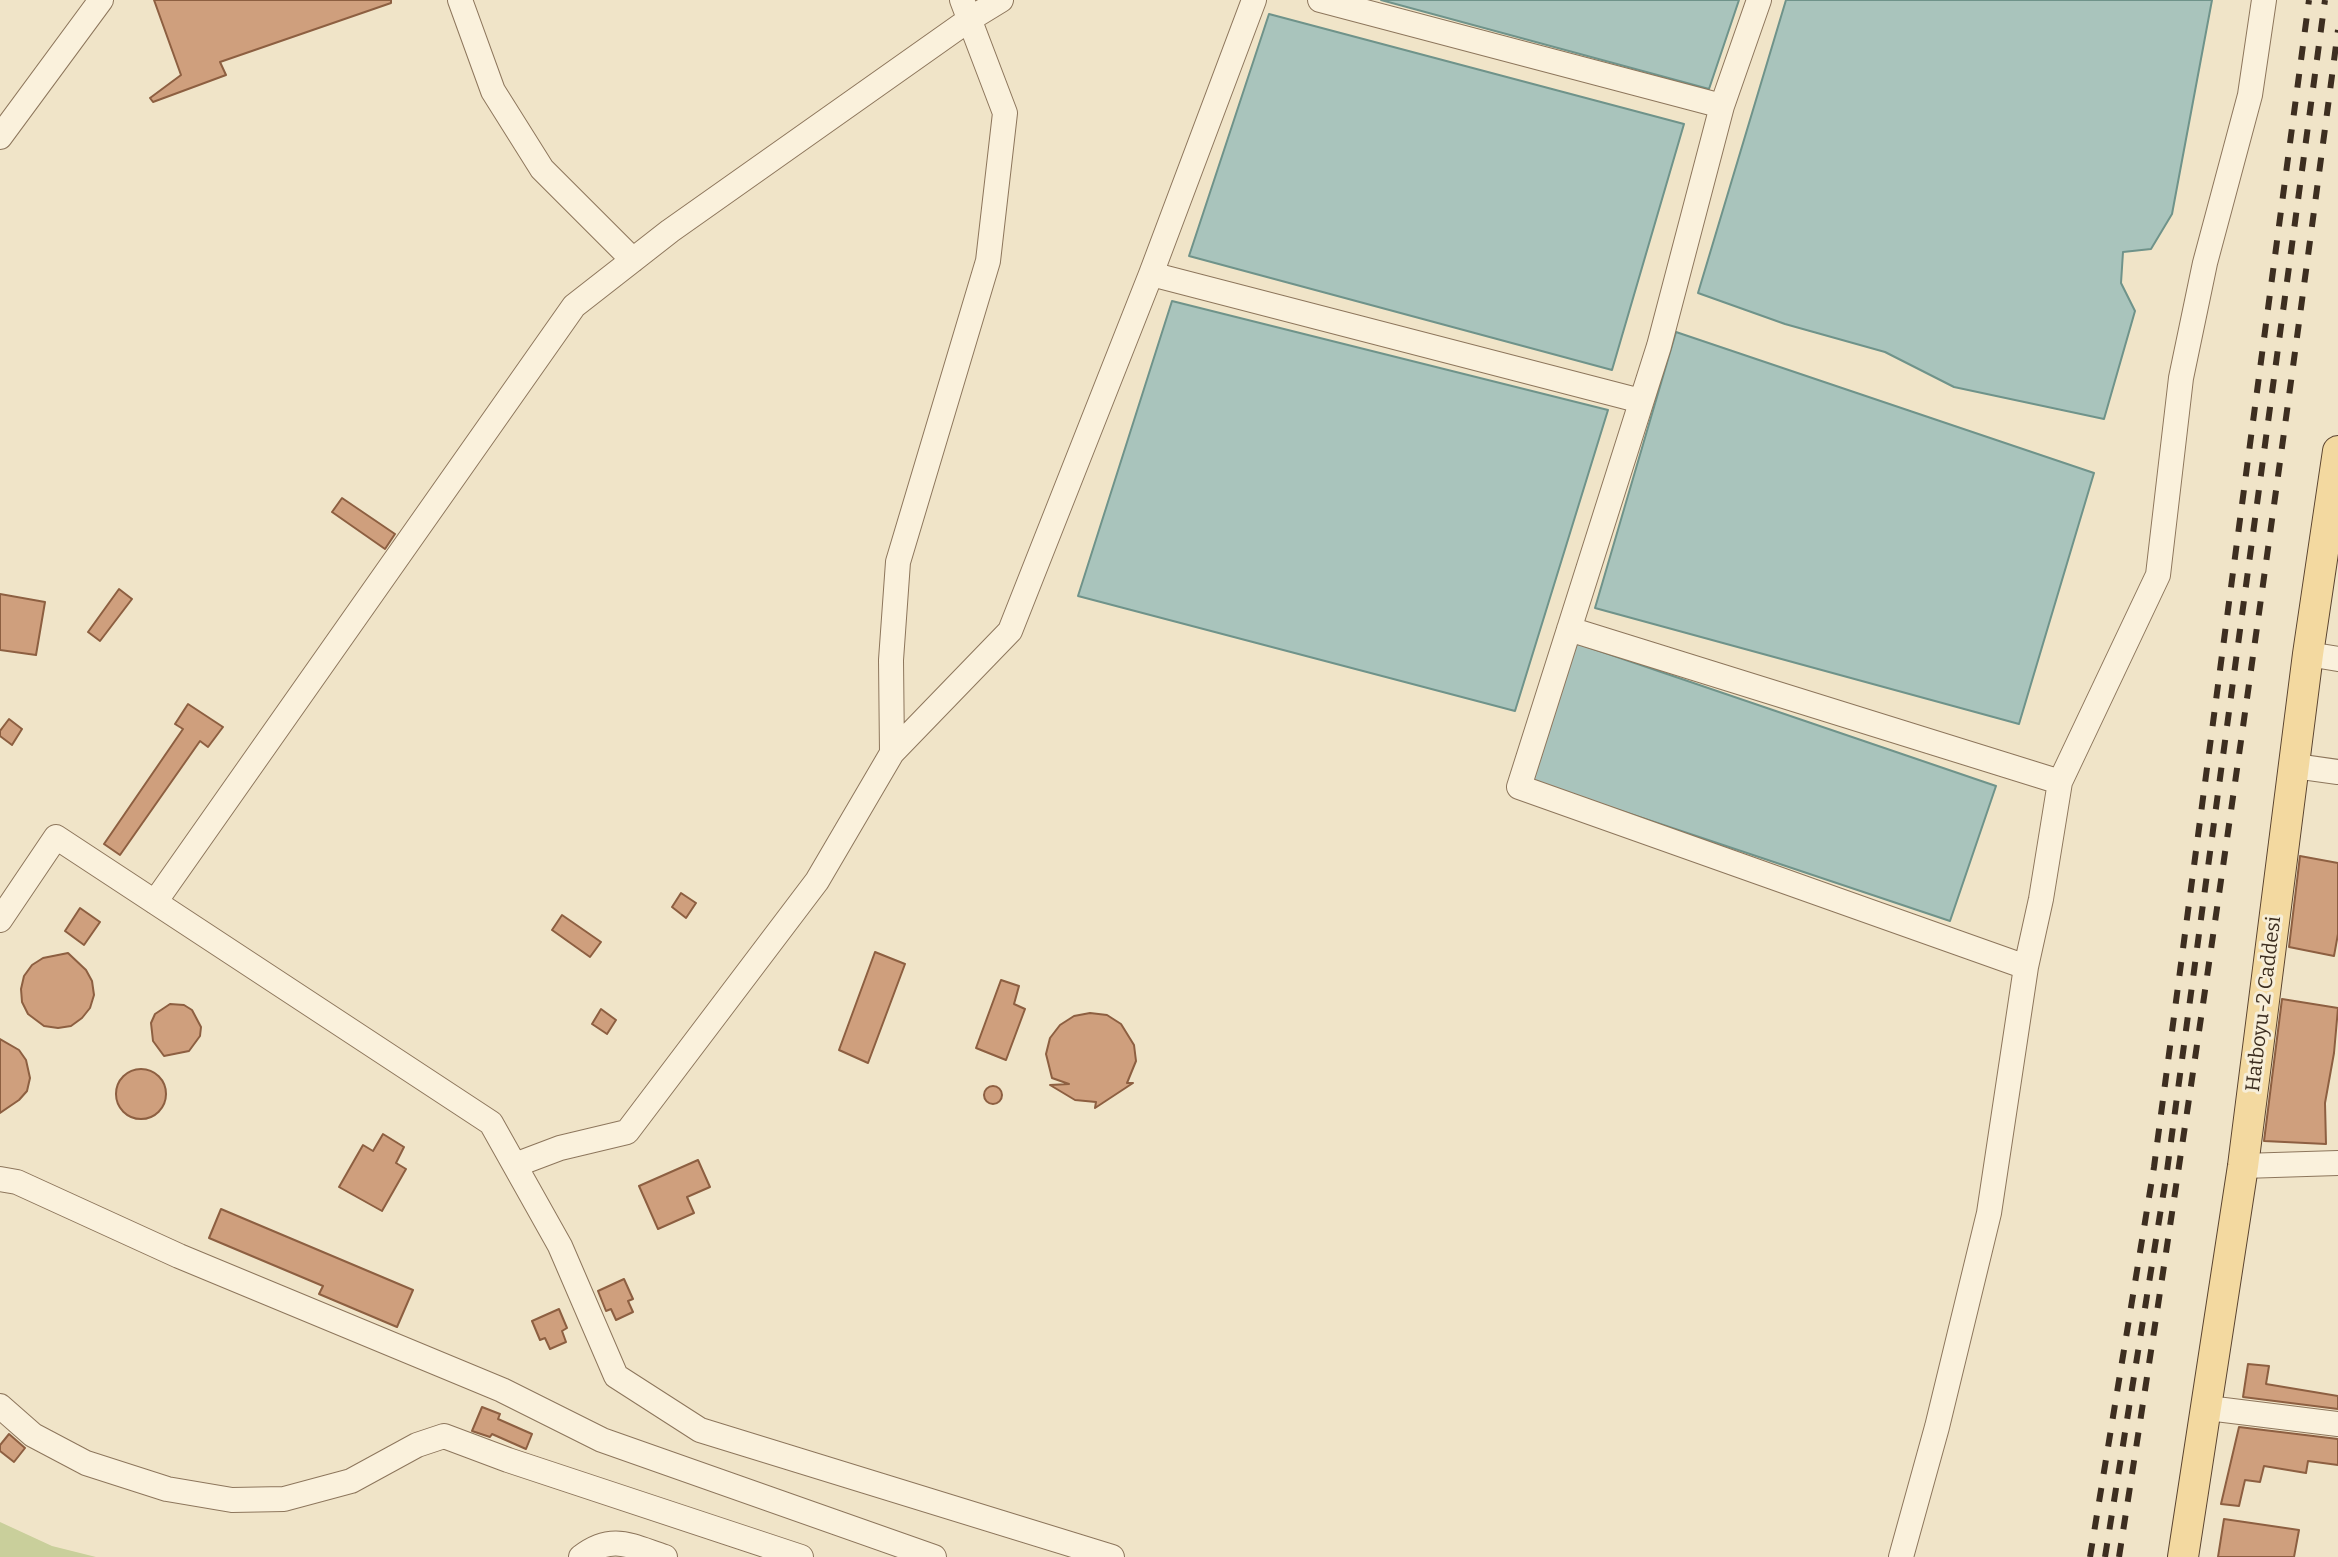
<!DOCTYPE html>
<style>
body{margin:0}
canvas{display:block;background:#f0e4c8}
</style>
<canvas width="2338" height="1557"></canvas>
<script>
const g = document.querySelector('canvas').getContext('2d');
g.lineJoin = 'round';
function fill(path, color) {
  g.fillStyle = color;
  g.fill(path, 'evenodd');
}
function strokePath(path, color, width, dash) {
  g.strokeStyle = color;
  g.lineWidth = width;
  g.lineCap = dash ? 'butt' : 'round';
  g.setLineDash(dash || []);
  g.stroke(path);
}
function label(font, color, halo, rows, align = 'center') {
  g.font = font + ' Bitter,serif';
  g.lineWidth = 6;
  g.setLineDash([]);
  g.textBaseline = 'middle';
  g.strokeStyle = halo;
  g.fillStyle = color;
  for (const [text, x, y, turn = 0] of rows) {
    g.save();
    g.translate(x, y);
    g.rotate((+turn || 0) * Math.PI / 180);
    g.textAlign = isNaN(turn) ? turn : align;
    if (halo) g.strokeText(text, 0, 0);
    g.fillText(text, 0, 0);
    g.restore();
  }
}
fill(new Path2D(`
 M0 1522 52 1546 96 1557H0Z`), '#c9cf9b');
const water = new Path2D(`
 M1381 0H1739L1709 89Z
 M1786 0H2212L2172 214 2151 249 2123 252 2121 283 2135 311 2104 419 1954 387 1885 352 1785 324 1698 293Z
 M1269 14 1684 124 1612 370 1189 256Z
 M1172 301 1608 410 1515 711 1078 596Z
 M1676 332 2094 473 2019 724 1595 608Z
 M1576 643 1996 786 1950 921 1529 780Z`);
fill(water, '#a9c4bc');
strokePath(water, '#6f938a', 2);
const building = new Path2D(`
 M154 0H391V3L220 62 226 75 153 102 150 98 181 75Z
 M342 498 395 534 385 549 332 512Z
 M119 589 132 599 100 641 88 632Z
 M0 594 45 602 36 655 0 650Z
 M188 704 223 727 208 747 200 741 120 855 104 844 183 729 175 724Z
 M9 719 22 729 12 745 0 736V731Z
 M2300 856 2338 863V934L2334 956 2289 947Z
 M681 893 696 903 686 918 672 907Z
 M80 908 100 922 84 945 65 931Z
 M562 915 601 942 590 957 552 930Z
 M875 952 905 964 868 1063 839 1050Z
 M68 953 86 970 92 981 94 995 90 1008 82 1018 71 1026 58 1028 44 1026 28 1014 22 1002 21 989 24 976 32 965 43 958Z
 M1001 980 1019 986 1014 1004 1025 1009 1006 1060 976 1048Z
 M2282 999 2338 1008 2334 1053 2325 1103 2326 1144 2264 1141Z
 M170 1004 184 1005 192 1010 201 1027 200 1036 189 1051 164 1056 153 1041 151 1023 155 1014Z
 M601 1009 616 1020 607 1034 592 1024Z
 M1090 1013 1107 1015 1121 1024 1134 1045 1136 1061 1127 1083H1133L1095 1108 1096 1102 1075 1100 1050 1085 1069 1084 1052 1078 1046 1054 1050 1038 1060 1025 1074 1016Z
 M0 1039 19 1050 26 1060 30 1078 27 1091 19 1100 0 1113Z
 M116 1094a25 25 0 1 1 50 0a25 25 0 1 1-50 0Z
 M984 1095a9 9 0 1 1 18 0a9 9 0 1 1-18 0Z
 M383 1134 404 1147 396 1163 406 1169 382 1211 339 1187 363 1145 373 1151Z
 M698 1160 710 1187 687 1197 694 1213 658 1229 639 1186Z
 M221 1209 413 1290 397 1327 319 1294 323 1286 209 1238Z
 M624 1279 633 1299 628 1301 633 1312 616 1320 611 1309 606 1311 598 1291Z
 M559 1309 567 1328 562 1331 566 1342 550 1349 545 1338 540 1340 532 1321Z
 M2248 1364 2269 1366 2266 1384 2338 1396V1409L2243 1397Z
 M482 1407 500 1414 498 1419 532 1434 526 1449 492 1434 490 1437 472 1431Z
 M2239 1427 2338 1439V1465L2308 1461 2306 1473 2264 1466 2260 1482 2245 1480 2239 1506 2221 1504Z
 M9 1434 25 1448 14 1462 0 1451V1445Z
 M2224 1519 2299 1530 2294 1557H2218Z`);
fill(building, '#cf9f7d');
strokePath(building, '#8d5f41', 2);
const minor = new Path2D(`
 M460 0 493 91 542 169 633 260
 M1320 0 1722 106
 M1759 0 1722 106 1659 346 1519 787 2026 967
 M0 137 101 0
 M1151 274 1641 401
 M1569 629 2060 782 2041 899 2026 967 1989 1213 1937 1427 1901 1557
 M2308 654 2338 659
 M892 753 891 660 898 562 988 261 1005 113 962 0
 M2295 766 2338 772
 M2060 782 2158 575 2181 378 2205 263 2250 95 2264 0
 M155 902 574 306 670 231 970 19 1001 0
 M0 920 56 837 491 1123 560 1246 616 1376 700 1430 1112 1557
 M515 1165 560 1148 627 1132 817 881 892 753 1010 631 1151 274 1254 0
 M2243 1166 2338 1163
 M0 1179 17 1182 179 1256 502 1390 602 1440 934 1557
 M0 1406 33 1435 86 1463 167 1489 232 1500 284 1499 351 1481 417 1445 444 1436 508 1460 801 1557
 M2208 1408 2338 1424
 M581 1557C612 1533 631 1546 665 1557`);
const major = new Path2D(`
 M2183 1557 2243 1166 2308 654 2338 451`);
strokePath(minor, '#8d765c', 26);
strokePath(major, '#5b4430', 32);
strokePath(minor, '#faf1dc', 24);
strokePath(major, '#f3d9a0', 30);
strokePath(new Path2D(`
 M2090 1557 2154 1167 2309 0
 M2105 1557 2167 1171 2325 0
 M2119 1557C2199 1049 2271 540 2338 30`), '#3d2e20', 6, [14, 14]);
label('20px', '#3d2e20', '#f7eed8', [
 ["Hatboyu-2 Caddesi",2264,1004,-83]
]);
</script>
